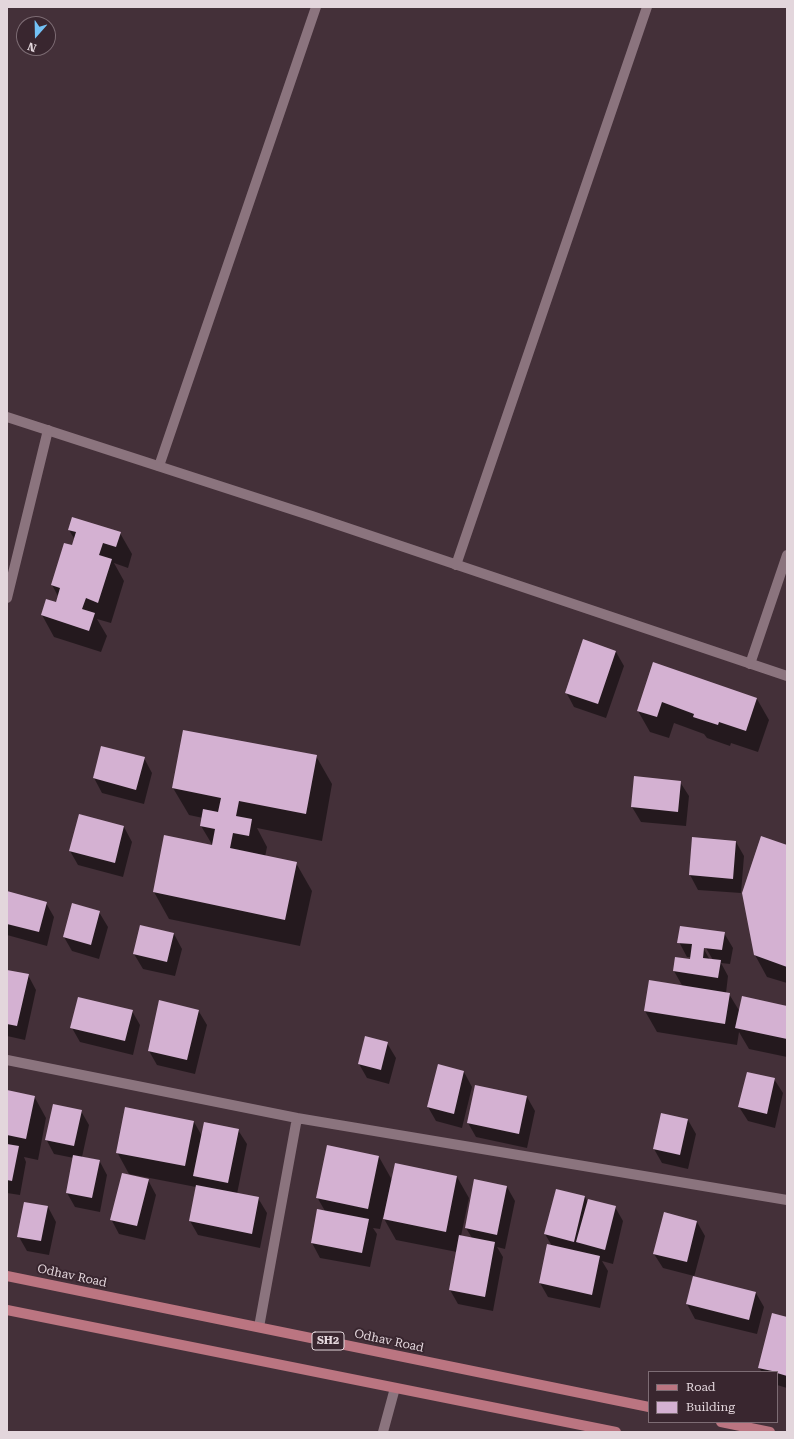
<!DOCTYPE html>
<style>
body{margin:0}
#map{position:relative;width:794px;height:1439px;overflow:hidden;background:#443039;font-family:"Roboto Serif",serif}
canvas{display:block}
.frame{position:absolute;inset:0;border:8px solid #e3d6dc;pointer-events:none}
.legend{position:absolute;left:648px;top:1371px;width:130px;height:52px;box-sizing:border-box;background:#39262f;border:1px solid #7d6c74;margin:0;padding:5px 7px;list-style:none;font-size:12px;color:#e3d6dc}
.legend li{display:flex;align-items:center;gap:8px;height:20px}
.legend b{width:20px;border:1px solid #7d6c74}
.north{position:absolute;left:16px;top:16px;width:40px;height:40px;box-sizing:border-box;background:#39262f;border:1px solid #7d6c74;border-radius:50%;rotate:200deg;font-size:11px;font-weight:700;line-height:16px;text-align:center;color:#e3d6dc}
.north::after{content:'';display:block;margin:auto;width:14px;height:18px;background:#73c1f5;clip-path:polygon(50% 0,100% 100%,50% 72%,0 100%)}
</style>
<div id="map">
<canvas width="794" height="1439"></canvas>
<div class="frame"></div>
<ul class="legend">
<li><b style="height:5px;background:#bb7581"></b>Road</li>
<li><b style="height:11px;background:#d4b1d2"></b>Building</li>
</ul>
<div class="north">N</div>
</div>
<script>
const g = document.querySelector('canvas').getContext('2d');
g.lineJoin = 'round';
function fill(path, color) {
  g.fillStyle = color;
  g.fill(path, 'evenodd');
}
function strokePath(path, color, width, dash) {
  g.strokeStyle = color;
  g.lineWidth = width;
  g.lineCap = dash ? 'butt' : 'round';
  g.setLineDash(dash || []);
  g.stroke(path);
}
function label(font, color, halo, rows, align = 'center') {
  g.font = font + ' "Roboto Serif",serif';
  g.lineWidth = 4;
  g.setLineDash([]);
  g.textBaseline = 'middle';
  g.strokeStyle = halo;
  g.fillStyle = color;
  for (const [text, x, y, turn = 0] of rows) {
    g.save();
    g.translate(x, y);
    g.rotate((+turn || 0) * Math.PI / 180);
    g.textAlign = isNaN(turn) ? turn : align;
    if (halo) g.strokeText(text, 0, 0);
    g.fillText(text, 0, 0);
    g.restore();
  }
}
fill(new Path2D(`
 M69 530 120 533 132 554 128 568 114 563 124 581 111 623 97 619 107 636 101 652 54 637 42 615 47 600 56 603 58 596 52 585 73 547 75 540Z
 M584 640 616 652 624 666 606 718 574 707 566 692Z
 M654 664 757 699 769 720 758 752 731 743 730 746 707 738 704 734 674 723 669 738 650 732 638 711Z
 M102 748 144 758 152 773 144 804 102 793 94 778Z
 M316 756 332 784 322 841 257 828 267 847 265 857 296 863 312 891 300 946 169 919 154 892 213 846 201 826 203 818 189 815 173 788Z
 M635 777 680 782 689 796 686 826 641 822 632 807Z
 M79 816 124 827 132 842 123 877 78 865 70 851Z
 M692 838 736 842 744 856 741 893 698 890 690 875Z
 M787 846V983L767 977 755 955Z
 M7 892 46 903 54 917 47 946 7 935Z
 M99 912 108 927 99 959 72 951 64 937Z
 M724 933 733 948 730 964 721 963 728 976 726 993 729 994 740 1012 787 1007V1057L749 1049 739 1032 737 1045 657 1032 645 1011 683 987 674 971 691 961V957H687L679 942ZM703 943 713 960H710L701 944Z
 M174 934 182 949 175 976 143 969 134 954Z
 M7 971 28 975 36 990 25 1040 7 1036Z
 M198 1010 207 1025 195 1074 157 1065 149 1051Z
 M132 1011 140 1025 133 1055 80 1042 72 1028Z
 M387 1043 396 1058 389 1084 367 1078 359 1064Z
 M464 1072 472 1087 462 1128 436 1121 428 1107Z
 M774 1079 783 1093 775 1128 748 1121 739 1107Z
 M7 1091 34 1096 46 1118 38 1160 24 1157 26 1162 20 1195 7 1193Z
 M527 1097 535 1111 527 1148 476 1137 468 1123Z
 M81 1111 89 1125 82 1157 99 1160 107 1175 100 1212 75 1207 67 1193 74 1158 54 1154 46 1139Z
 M688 1120 696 1134 688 1169 662 1163 654 1149Z
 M194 1122 202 1136 238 1130 247 1144 237 1194 258 1198 267 1213 260 1248 198 1235 190 1221 196 1187 129 1174 117 1152Z
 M379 1157 392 1180 395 1165 457 1177 469 1198 461 1236 472 1238 466 1228 507 1187 515 1201 505 1249 497 1247 503 1257 493 1311 458 1304 450 1290 457 1252 396 1240 383 1217 380 1229 373 1228 377 1234 370 1267 320 1258 312 1243 318 1210 325 1211 317 1197Z
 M148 1180 156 1195 145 1240 119 1234 111 1219Z
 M556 1190 585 1197 588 1202 615 1207 623 1221 613 1264 602 1261 608 1271 600 1308 548 1297 540 1283 552 1246 545 1234Z
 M48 1207 56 1222 49 1255 27 1251 19 1237Z
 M697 1222 705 1236 694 1277 756 1293 764 1307 757 1334 695 1319 687 1304 694 1276 663 1268 654 1254Z
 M787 1318V1388L777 1385V1372H762L759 1368Z`), '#0007');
fill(new Path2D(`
 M72 517 121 532 116 547 103 543 99 555 112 559 98 603 86 598 82 609 95 613 89 631 41 615 46 599 56 602 60 588 51 585 64 543 72 545 76 532 68 530Z
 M583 639 616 651 598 704 565 693Z
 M653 662 757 698 746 731 719 722 718 725 693 717 694 714 662 702 657 717 637 711Z
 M183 730 317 755 306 814 239 801 236 816 252 819 249 836 233 833 230 848 297 862 285 920 153 892 164 835 212 845 215 829 200 826 203 809 218 812 221 798 172 788Z
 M101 746 145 757 136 790 93 778Z
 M634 776 681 781 678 812 631 807Z
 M79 814 124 826 115 863 69 851Z
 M761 836 787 845V967L754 955 742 893Z
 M692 837 736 841 733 879 689 875Z
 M7 891 47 902 39 932 7 924Z
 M72 903 100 911 91 945 63 937Z
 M140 925 174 933 167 962 133 954Z
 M680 926 725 932 722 950 704 948 703 958 721 960 718 978 673 971 675 957 690 959 692 944 677 943Z
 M7 970 29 974 17 1026 7 1024Z
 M649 980 730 993 725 1024 644 1011Z
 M742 996 787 1006V1039L735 1028Z
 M78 997 133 1010 125 1041 70 1028Z
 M159 1000 199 1010 187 1060 148 1051Z
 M365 1036 388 1042 381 1070 358 1064Z
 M438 1064 464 1071 454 1114 427 1107Z
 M747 1072 775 1078 767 1114 738 1107Z
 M475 1085 527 1096 519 1134 467 1123Z
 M7 1090 35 1096 26 1139 7 1135Z
 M53 1104 82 1110 74 1146 45 1140Z
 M125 1107 194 1121 185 1166 116 1153Z
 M661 1113 688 1119 680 1155 653 1149Z
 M204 1122 239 1129 228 1183 193 1176Z
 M7 1144 19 1146 12 1181 7 1180Z
 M327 1145 379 1156 368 1209 316 1198Z
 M73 1155 100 1160 92 1198 66 1193Z
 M395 1163 457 1176 446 1232 383 1219Z
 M122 1173 149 1179 137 1226 110 1220Z
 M474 1179 507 1186 497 1235 465 1228Z
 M196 1185 259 1197 252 1234 189 1221Z
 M556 1189 585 1196 574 1242 544 1234Z
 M588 1199 616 1206 605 1250 576 1242Z
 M24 1202 48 1206 41 1241 17 1237Z
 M317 1209 369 1219 362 1253 311 1243Z
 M664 1212 697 1221 687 1262 653 1254Z
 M459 1235 495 1242 485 1297 449 1290Z
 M547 1244 600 1256 592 1295 539 1283Z
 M693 1276 756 1292 749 1320 686 1304Z
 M772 1313 787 1317V1376L777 1373V1372L758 1368Z`), '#d4b1d2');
strokePath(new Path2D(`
 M159 466 316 7
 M456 565 647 7
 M7 598 48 430
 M750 664 787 555`), '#8b747e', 10);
strokePath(new Path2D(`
 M7 417 312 516 787 676
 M7 1060 297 1118
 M259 1327 297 1118 787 1200
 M383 1432 395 1388`), '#8b747e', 10);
strokePath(new Path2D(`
 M7 1276 649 1407
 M7 1310 616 1432
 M721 1422 770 1432`), '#bb7581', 10);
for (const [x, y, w] of [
 [328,1341,32]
]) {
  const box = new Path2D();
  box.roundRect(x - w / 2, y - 9, w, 18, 3);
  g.fillStyle = '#39262f';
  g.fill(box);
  strokePath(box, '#e3d6dc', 1);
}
label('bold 11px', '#e3d6dc', null, [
 ["SH2",328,1341]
]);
label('12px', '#e3d6dc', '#39262f', [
 ["Odhav Road",72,1276,12],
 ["Odhav Road",389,1341,12]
]);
</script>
